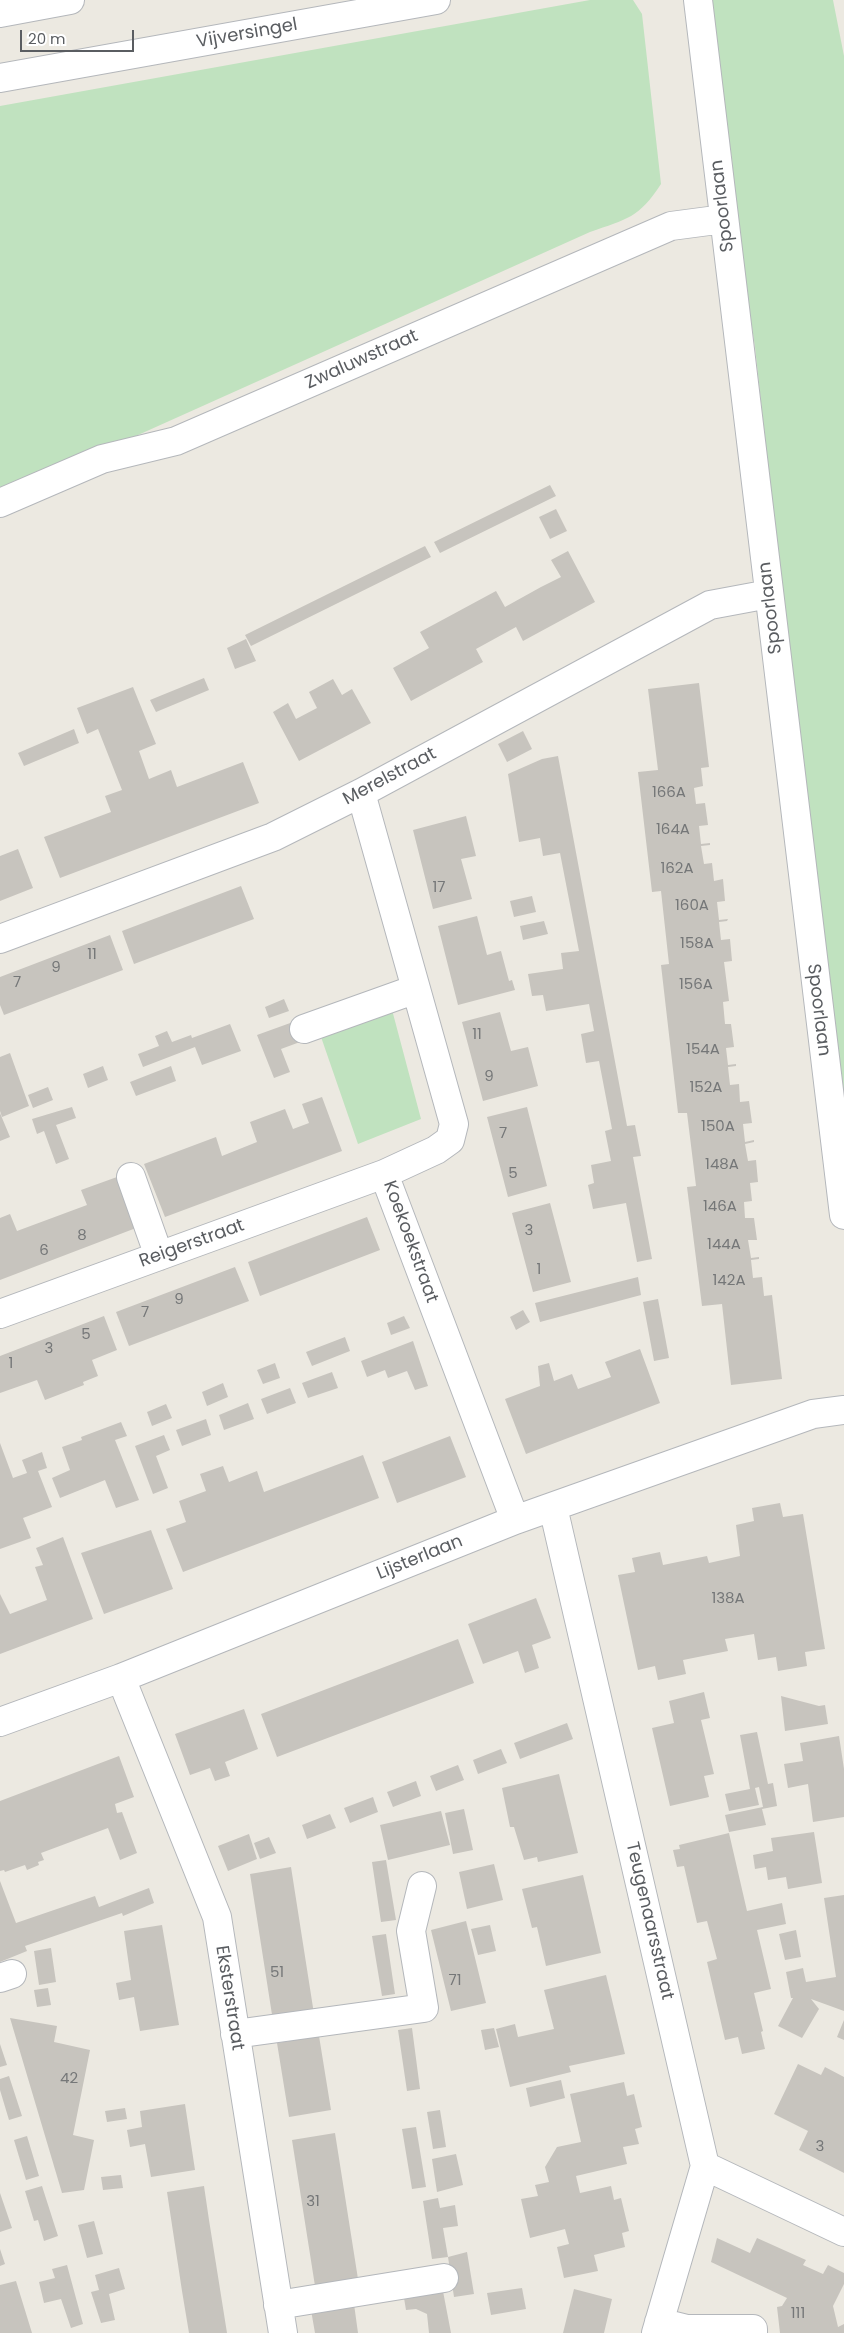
<!DOCTYPE html>
<style>
body{margin:0}
#map{position:relative;width:844px;height:2333px;overflow:hidden;background:#ece9e1;font-family:Poppins,sans-serif}
canvas{display:block}
.scale{position:absolute;left:20px;top:30px;width:114px;height:22px;box-sizing:border-box;border:2px solid #5a5d61;border-top:0;padding-left:6px;font-size:15px;line-height:18px;white-space:nowrap;color:#5a5d61;-webkit-text-stroke:4px #fff;paint-order:stroke}
</style>
<div id="map">
<canvas width="844" height="2333"></canvas>
<div class="scale">20 m</div>
</div>
<script>
const g = document.querySelector('canvas').getContext('2d');
g.lineJoin = 'round';
function fill(path, color) {
  g.fillStyle = color;
  g.fill(path, 'evenodd');
}
function strokePath(path, color, width, dash) {
  g.strokeStyle = color;
  g.lineWidth = width;
  g.lineCap = dash ? 'butt' : 'round';
  g.setLineDash(dash || []);
  g.stroke(path);
}
function label(font, color, halo, rows, align = 'center') {
  g.font = font + ' Poppins,sans-serif';
  g.lineWidth = 4;
  g.setLineDash([]);
  g.textBaseline = 'middle';
  g.strokeStyle = halo;
  g.fillStyle = color;
  for (const [text, x, y, turn = 0] of rows) {
    g.save();
    g.translate(x, y);
    g.rotate((+turn || 0) * Math.PI / 180);
    g.textAlign = isNaN(turn) ? turn : align;
    if (halo) g.strokeText(text, 0, 0);
    g.fillText(text, 0, 0);
    g.restore();
  }
}
fill(new Path2D(`
 M590 0H633L642 14 661 184C639 218 627 219 590 232L0 497V106Z
 M713 0H833L844 56V1157L755 347 736 221 732 159 710 20Z
 M391 1006 421 1119 358 1144 320 1034Z`), '#c0e2bf');
fill(new Path2D(`
 M550 485 556 496 440 553 434 542Z
 M556 509 567 531 550 539 539 517Z
 M425 546 431 557 251 646 245 635Z
 M568 551 595 602 523 641 516 627 476 649 483 662 411 701 393 668 429 648 420 632 496 591 505 607 541 587 561 577 551 560Z
 M246 639 256 661 235 669 227 648Z
 M204 678 209 690 156 712 150 700Z
 M333 679 342 695 352 689 371 723 299 761 273 712 288 703 296 719 317 708 309 692Z
 M699 683 709 767 701 768 703 786 694 788 696 804 705 803 708 825 699 826 701 844 710 843V845L701 846 704 864 712 863 714 881 723 879 725 901 717 902 719 920 728 919 727 921 719 922 721 940 730 939 732 961 724 962 729 1001 723 1002 725 1024H731L734 1047 726 1048 728 1065 736 1064V1066L728 1067 730 1085 739 1084 740 1102 749 1101 752 1123 743 1124 745 1142 754 1140V1142L745 1144 748 1161 756 1160 758 1182 750 1183 752 1201 744 1202 745 1218H754L757 1240H748L751 1258 759 1257V1259L751 1260 753 1278 762 1277 764 1296 772 1295 782 1379 731 1385 722 1304 702 1306 687 1187 696 1186 687 1113H678L661 965 669 964 661 891 652 892 638 772 658 770 648 689Z
 M133 687 156 744 139 751 149 779 171 770 177 787 243 762 259 803 60 878 44 837 111 812 105 796 122 790 98 729 87 734 77 708Z
 M74 729 79 743 24 766 18 753Z
 M523 731 532 749 507 762 498 744Z
 M558 756 627 1126 635 1125 641 1156 633 1157 652 1259 637 1262 626 1203 593 1209 588 1185 594 1183 591 1165 611 1161 605 1131 612 1129 599 1061 586 1063 581 1034 594 1031 589 1004 546 1011 543 995 532 996 528 974 563 969 561 953 579 951 560 853 543 856 540 838 519 842 508 774 542 759Z
 M466 816 476 856 461 859 472 899 433 909 413 830Z
 M18 849 33 888 0 901V856Z
 M241 886 254 919 134 964 122 931Z
 M532 896 536 912 514 917 510 901Z
 M477 916 487 955 501 951 509 981 512 980 515 990 458 1005 438 926Z
 M544 921 548 934 523 940 520 926Z
 M110 935 123 970 4 1015 0 1005V977Z
 M284 999 289 1011 269 1018 265 1007Z
 M500 1012 511 1051 528 1047 538 1086 483 1101 462 1022Z
 M293 1022 300 1042 281 1049 290 1072 274 1078 257 1035Z
 M230 1024 241 1051 202 1065 195 1047 143 1067 138 1054 159 1046 155 1036 167 1031 172 1042 191 1035 192 1038Z
 M10 1053 29 1106 2 1117 0 1111V1057Z
 M103 1066 108 1080 88 1088 83 1074Z
 M171 1066 176 1081 136 1096 130 1082Z
 M48 1087 53 1100 33 1108 28 1095Z
 M322 1097 342 1151 165 1217 144 1164 216 1137 222 1156 257 1142 250 1122 285 1109 293 1129 309 1123 302 1104Z
 M72 1107 76 1118 56 1125 69 1159 56 1164 44 1131 37 1134 32 1119Z
 M527 1107 547 1186 508 1197 487 1117Z
 M0 1113 10 1137 0 1141Z
 M117 1177 136 1228 0 1280V1218L10 1214 17 1231 87 1205 81 1190Z
 M550 1203 571 1282 533 1292 512 1213Z
 M367 1217 380 1250 260 1296 248 1262Z
 M235 1267 249 1301 129 1346 116 1312Z
 M638 1277 641 1295 540 1322 535 1303Z
 M658 1299 669 1358 654 1361 643 1302Z
 M523 1310 530 1322 516 1330 510 1317Z
 M104 1316 117 1350 92 1360 98 1376 83 1382 84 1385 45 1400 37 1380 0 1393V1356Z
 M404 1316 410 1328 391 1335 387 1323Z
 M345 1337 350 1351 312 1366 306 1352Z
 M413 1341 428 1386 415 1390 407 1371 388 1378 385 1370 367 1377 361 1361Z
 M640 1349 660 1403 526 1454 505 1399 540 1386 538 1366 549 1363 554 1381 572 1374 578 1389 611 1377 605 1362Z
 M275 1363 280 1378 263 1384 257 1370Z
 M332 1372 338 1388 308 1398 302 1383Z
 M223 1383 228 1397 207 1406 202 1392Z
 M290 1388 296 1403 267 1414 261 1399Z
 M248 1403 254 1419 224 1430 219 1415Z
 M166 1404 172 1418 152 1426 147 1412Z
 M206 1419 211 1435 182 1446 176 1430Z
 M121 1422 127 1436 115 1440 139 1500 116 1508 105 1480 60 1498 52 1478 70 1470 62 1447 82 1440 81 1437Z
 M164 1435 170 1450 156 1456 168 1488 153 1494 135 1446Z
 M450 1436 466 1477 397 1503 382 1462Z
 M0 1443 13 1478 27 1473 22 1460 42 1452 47 1468 38 1471 52 1507 23 1518 31 1538 0 1549Z
 M363 1455 379 1498 183 1572 166 1529 186 1522 179 1501 206 1491 200 1474 223 1466 229 1482 257 1471 264 1492Z
 M780 1503 783 1517 803 1514 825 1649 805 1652 807 1666 778 1671 776 1657 758 1660 754 1634 725 1639 728 1651 683 1660 686 1674 658 1680 655 1666 638 1670 618 1575 635 1572 632 1558 660 1552 663 1565 707 1556 709 1563 740 1556 736 1525 754 1521 752 1508Z
 M151 1530 173 1589 104 1614 81 1553Z
 M63 1537 93 1619 0 1654V1594L10 1614 47 1600 35 1567 43 1565 36 1548Z
 M536 1598 551 1638 532 1645 539 1668 525 1673 518 1651 483 1664 468 1624Z
 M458 1639 474 1683 277 1757 261 1714Z
 M704 1692 710 1718 701 1720 714 1774 704 1776 709 1797 670 1806 652 1728 674 1723 669 1701Z
 M781 1696 819 1706 825 1705 828 1724 785 1731Z
 M244 1709 258 1749 225 1762 230 1776 215 1781 210 1768 190 1775 175 1734Z
 M567 1723 573 1739 520 1759 514 1743Z
 M757 1732 768 1784 773 1783 777 1806 762 1809 766 1825 729 1832 725 1815 763 1807 759 1787 755 1788 759 1805 729 1811 725 1794 750 1789 740 1735Z
 M839 1736 844 1769V1817L813 1822 808 1784 788 1788 784 1764 803 1761 800 1743Z
 M501 1749 507 1763 478 1774 473 1760Z
 M119 1756 134 1797 115 1804 117 1813 122 1812 137 1853 120 1860 108 1828 41 1853 44 1860 38 1862 39 1865 27 1870 25 1865 5 1872 4 1870 0 1871V1801Z
 M458 1765 464 1780 436 1791 430 1776Z
 M559 1774 578 1853 538 1862 537 1857 524 1860 514 1827H510L502 1788Z
 M416 1781 421 1796 393 1807 387 1792Z
 M373 1797 378 1812 350 1823 344 1808Z
 M464 1809 473 1850 453 1854 445 1813Z
 M441 1811 450 1845 388 1860 380 1825Z
 M330 1814 336 1828 307 1839 302 1825Z
 M814 1832 822 1883 788 1889 786 1877 768 1880 766 1867 755 1869 753 1855 773 1851 771 1838Z
 M729 1833 747 1911 782 1903 786 1924 757 1930 771 1989 754 1993 763 2031 761 2032 765 2049 742 2054 738 2037 725 2040 707 1962 717 1959 707 1921 697 1923 684 1866 677 1867 673 1850 680 1849 679 1845Z
 M249 1834 257 1859 228 1871 218 1846Z
 M269 1837 276 1853 260 1859 254 1843Z
 M386 1860 396 1920 381 1922 372 1862Z
 M494 1864 503 1900 467 1909 459 1872Z
 M291 1867 314 2014 273 2021 250 1874Z
 M583 1875 601 1953 546 1966 537 1927 532 1928 522 1889Z
 M0 1881 16 1923 95 1896 99 1907 149 1888 154 1903 123 1916 122 1913 25 1946 27 1951 0 1962Z
 M844 1895V2011L811 1999 819 2009 802 2038 778 2026 793 1998H791L786 1972 803 1968 806 1982 836 1977 824 1898Z
 M466 1921 486 2003 451 2011 431 1930Z
 M162 1925 179 2025 140 2031 134 1997 119 2000 116 1983 131 1980 124 1931Z
 M490 1925 496 1951 478 1955 471 1929Z
 M796 1930 801 1957 785 1960 779 1934Z
 M386 1934 395 1994 382 1996 372 1936Z
 M51 1948 56 1982 39 1985 34 1951Z
 M606 1975 625 2054 569 2066 571 2072 510 2087 496 2029 515 2024 518 2037 554 2029 544 1990Z
 M48 1988 51 2005 37 2007 34 1990Z
 M10 2018 57 2026 54 2042 90 2050 73 2135 94 2140 84 2190 62 2193Z
 M844 2020V2040L837 2037Z
 M412 2028 420 2089 407 2091 398 2030Z
 M494 2028 499 2047 485 2050 481 2030Z
 M319 2036 331 2110 289 2117 277 2043Z
 M0 2044 7 2065 0 2067Z
 M798 2064 821 2075 825 2067 844 2077V2173L799 2150 808 2131 774 2114Z
 M9 2076 22 2116 9 2120 0 2090V2079Z
 M561 2080 565 2098 530 2107 526 2088Z
 M624 2082 627 2096 634 2094 642 2127 635 2129 639 2144 623 2147 627 2164 576 2176 580 2193 611 2186 614 2200 621 2198 629 2231 622 2233 625 2247 594 2255 598 2271 564 2278 557 2247 569 2244 565 2229 530 2238 521 2199 538 2196 535 2185 549 2182 545 2167 557 2147 581 2142 570 2094Z
 M185 2104 195 2170 151 2177 145 2144 130 2147 127 2130 142 2127 140 2111Z
 M125 2108 127 2119 107 2122 105 2111Z
 M440 2110 446 2147 433 2149 427 2112Z
 M416 2127 426 2187 412 2189 402 2129Z
 M335 2133 358 2279 315 2286 292 2140Z
 M27 2136 39 2176 26 2180 14 2140Z
 M456 2154 463 2185 437 2192 432 2159Z
 M121 2175 123 2188 103 2190 101 2177Z
 M42 2186 58 2236 44 2241 38 2220 34 2221 25 2191Z
 M204 2186 209 2220 227 2333H189L182 2291 167 2192Z
 M0 2193 12 2228 0 2232Z
 M438 2198 440 2208 455 2205 458 2226 443 2228 448 2257 432 2259 423 2201Z
 M94 2221 103 2254 87 2258 78 2225Z
 M717 2238 750 2253 757 2238 806 2260 803 2265 823 2274 828 2265 844 2273V2284L833 2306 838 2327 844 2324V2333H780L777 2307 782 2306 787 2298 711 2262Z
 M0 2249 5 2264 0 2266Z
 M467 2252 474 2294 454 2297 448 2257Z
 M67 2265 83 2324 71 2328 61 2299 44 2303 39 2282 55 2278 52 2269Z
 M119 2268 125 2289 109 2294 115 2320 101 2323 91 2292 99 2290 95 2275Z
 M16 2281 32 2333H0V2285Z
 M442 2286 451 2333H429L427 2314 416 2309 406 2310 403 2292Z
 M522 2288 526 2309 491 2315 487 2293Z
 M574 2289 612 2299 604 2333H563Z
 M354 2304 358 2333H315L311 2310Z`), '#c7c4be');
const minor = new Path2D(`
 M698 0 844 1215
 M0 13 70 0
 M0 78 436 0
 M0 503 102 459 176 441 671 226 724 219
 M361 793 454 1124 450 1140 436 1150 384 1174 515 1520
 M0 939 273 837 361 793 710 605 769 594
 M304 1029 416 989
 M131 1177 159 1256
 M0 1314 384 1174
 M553 1507 705 2166 656 2333
 M121 1678 217 1917 283 2333
 M0 1722 121 1678 515 1520 813 1414 844 1410
 M0 1978 12 1974
 M235 2034 424 2008 411 1931 422 1886
 M705 2166 844 2232
 M278 2305 444 2278
 M659 2322 687 2329H753V2333`);
strokePath(minor, '#b4b7bb', 30);
strokePath(minor, '#fff', 28);
label('15px', '#757778', null, [
 ["166A",669,793],
 ["164A",673,830],
 ["162A",677,869],
 ["17",439,888],
 ["160A",692,906],
 ["158A",697,944],
 ["11",92,955],
 ["9",56,968],
 ["7",17,983],
 ["156A",696,985],
 ["11",477,1035],
 ["154A",703,1050],
 ["9",489,1077],
 ["152A",706,1088],
 ["150A",718,1127],
 ["7",503,1134],
 ["148A",722,1165],
 ["5",513,1174],
 ["146A",720,1207],
 ["3",529,1231],
 ["8",82,1236],
 ["144A",724,1245],
 ["6",44,1251],
 ["1",539,1270],
 ["142A",729,1281],
 ["9",179,1300],
 ["7",145,1313],
 ["5",86,1335],
 ["3",49,1349],
 ["1",11,1364],
 ["138A",728,1599],
 ["51",277,1973],
 ["71",455,1981],
 ["42",69,2079],
 ["3",820,2147],
 ["31",313,2202],
 ["111",798,2314]
]);
label('18px', '#5a5d61', '#fff', [
 ["Vijversingel",247,34,-10],
 ["Spoorlaan",723,206,-97],
 ["Zwaluwstraat",362,360,-24],
 ["Spoorlaan",771,608,-97],
 ["Merelstraat",390,777,-28],
 ["Spoorlaan",818,1010,83],
 ["Koekoekstraat",410,1242,70],
 ["Reigerstraat",192,1244,-20],
 ["Lijsterlaan",420,1558,-22],
 ["Teugenaarsstraat",649,1921,77],
 ["Eksterstraat",229,1998,81]
]);
</script>
